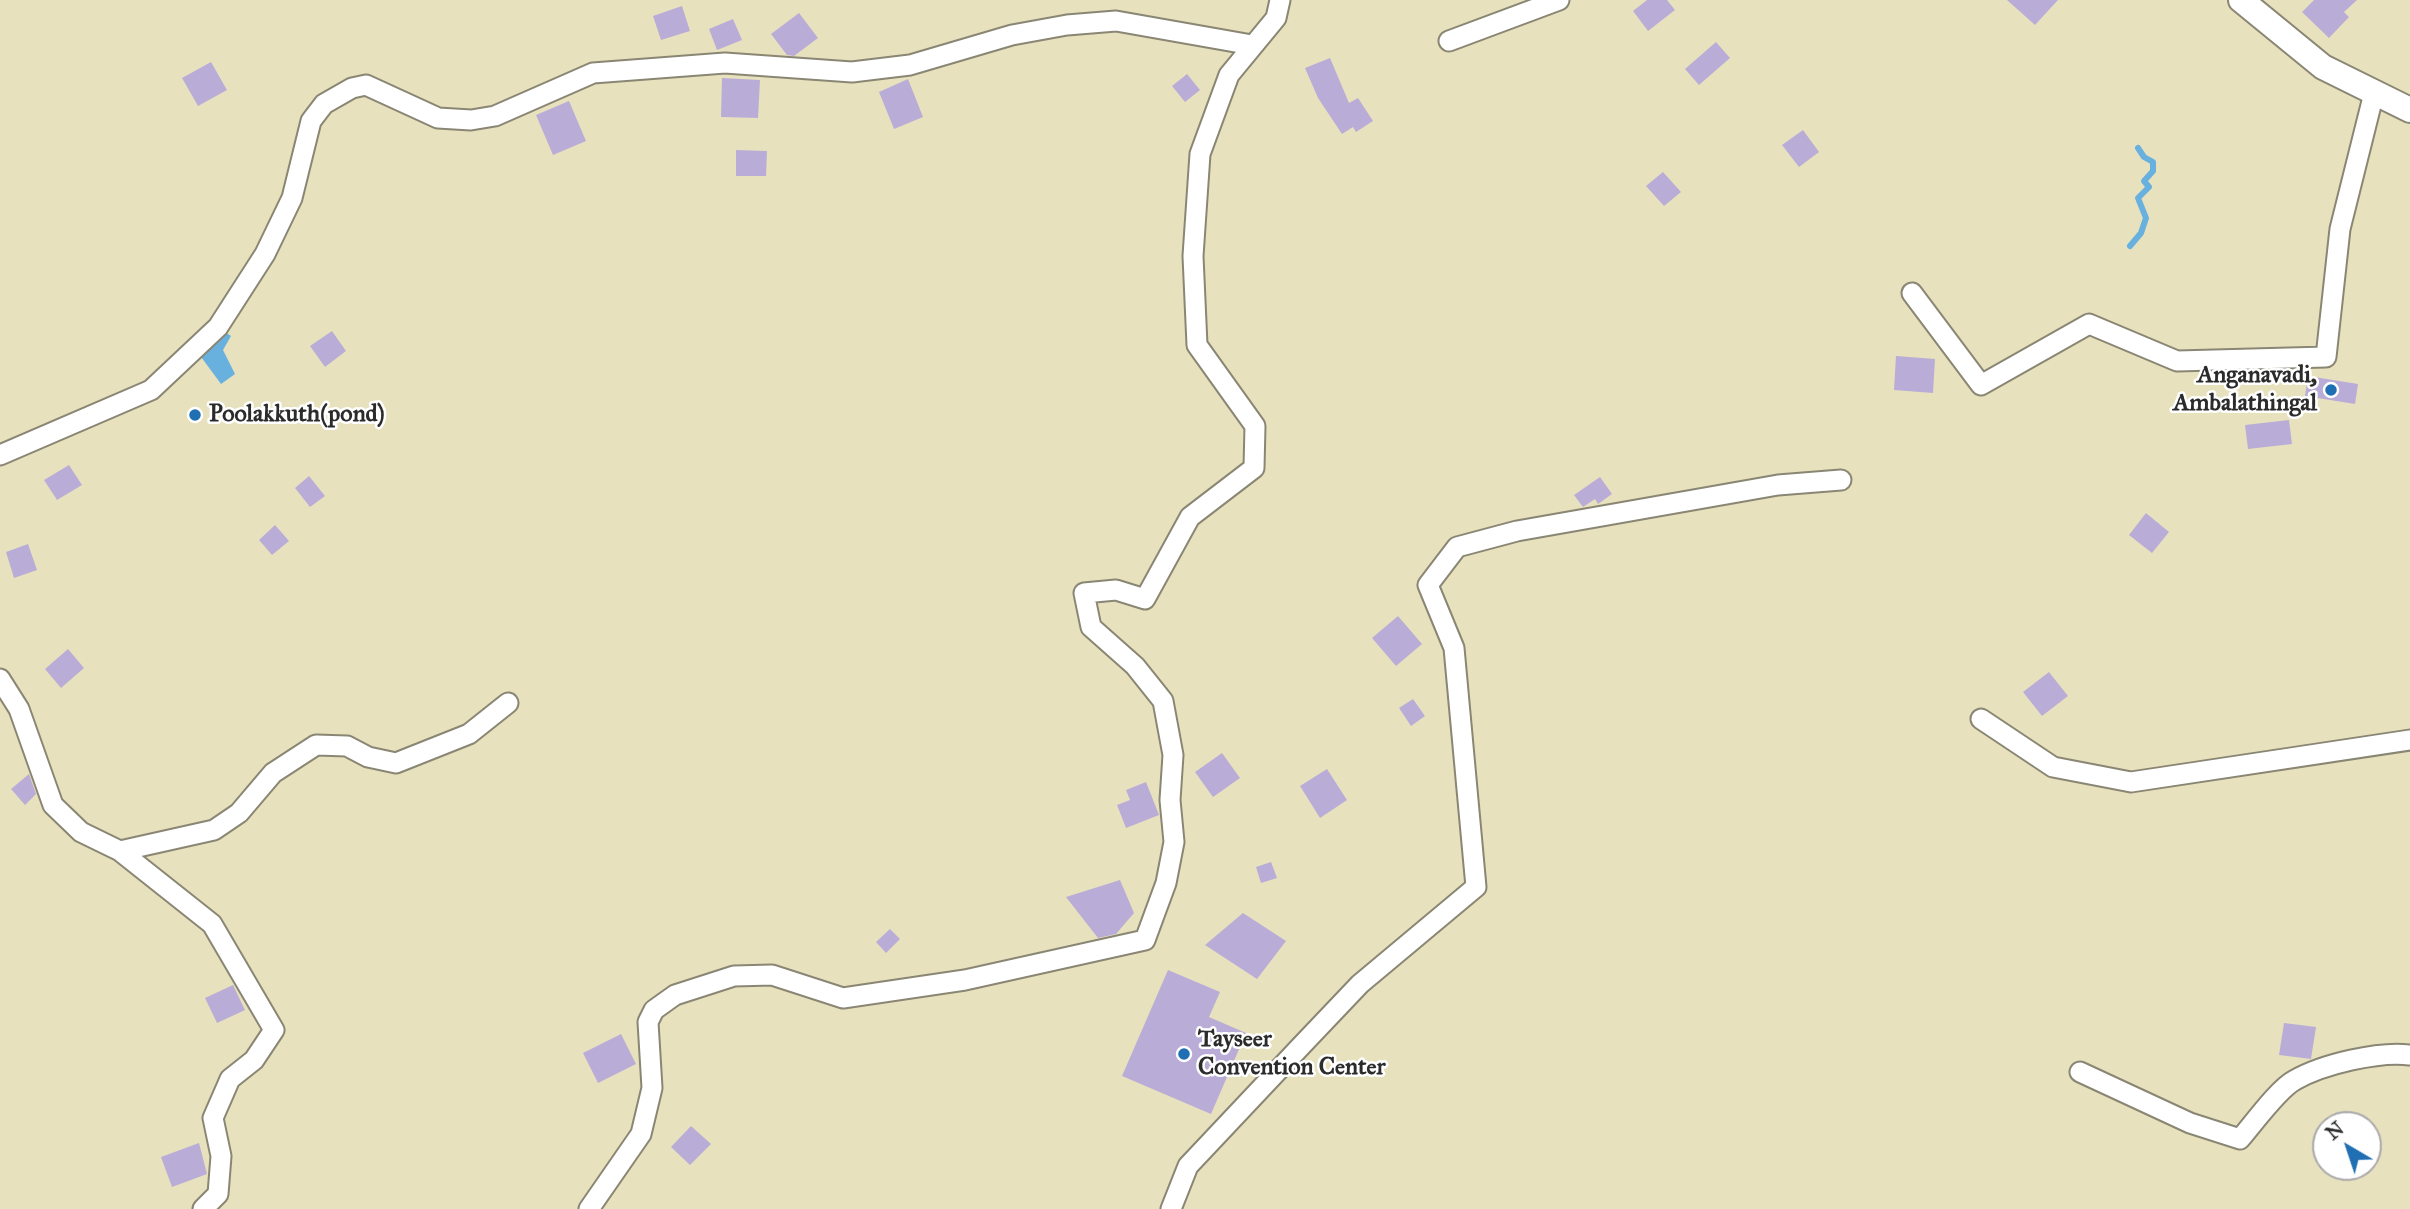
<!DOCTYPE html>
<style>
body{margin:0}
#map{position:relative;width:2410px;height:1209px;overflow:hidden;background:#e8e1be;font-family:"IM FELL Great Primer",serif}
canvas{display:block}
.north{position:absolute;left:2312px;top:1111px;width:70px;height:70px;box-sizing:border-box;background:#fff;border:2px solid #aaa;border-radius:50%;rotate:321deg;font-size:19px;font-weight:700;line-height:28px;text-align:center;color:#2b2b2b}
.north::after{content:'';display:block;margin:auto;width:24px;height:32px;background:#1f6fb2;clip-path:polygon(50% 0,100% 100%,50% 72%,0 100%)}
</style>
<div id="map">
<canvas width="2410" height="1209"></canvas>
<div class="north">N</div>
</div>
<script>
const g = document.querySelector('canvas').getContext('2d');
g.lineJoin = 'round';
function fill(path, color) {
  g.fillStyle = color;
  g.fill(path, 'evenodd');
}
function strokePath(path, color, width, dash) {
  g.strokeStyle = color;
  g.lineWidth = width;
  g.lineCap = dash ? 'butt' : 'round';
  g.setLineDash(dash || []);
  g.stroke(path);
}
function label(font, color, halo, rows, align = 'center') {
  g.font = font + ' "IM FELL Great Primer",serif';
  g.lineWidth = 5;
  g.setLineDash([]);
  g.textBaseline = 'middle';
  g.strokeStyle = halo;
  g.fillStyle = color;
  for (const [text, x, y, turn = 0] of rows) {
    g.save();
    g.translate(x, y);
    g.rotate((+turn || 0) * Math.PI / 180);
    g.textAlign = isNaN(turn) ? turn : align;
    if (halo) g.strokeText(text, 0, 0);
    g.fillText(text, 0, 0);
    g.restore();
  }
}
fill(new Path2D(`
 M219 328 231 336 223 350 235 374 221 384 193 346Z`), '#68b1df');
strokePath(new Path2D(`
 M2130 246 2141 233 2146 218 2138 198 2149 187 2144 181 2153 171V162L2144 157 2138 148`), '#68b1df', 6);
fill(new Path2D(`
 M1647 0H1667L1675 10 1648 31 1633 11Z
 M2007 0H2058L2035 25Z
 M2314 0H2357L2344 12 2349 17 2329 38 2302 12Z
 M682 6 690 31 661 40 653 16Z
 M799 13 818 38 794 56 787 55 771 34Z
 M733 19 742 40 717 50 709 29Z
 M1716 42 1730 58 1699 85 1685 69Z
 M1330 58 1349 103 1358 98 1373 121 1356 132 1353 127 1342 134 1318 98 1305 68Z
 M211 62 227 90 198 106 182 78Z
 M1187 74 1200 90 1185 102 1172 86Z
 M722 78 760 80 758 118 721 117Z
 M908 79 923 117 894 129 879 92Z
 M569 101 586 141 553 155 536 115Z
 M1803 130 1819 152 1799 167 1782 145Z
 M736 150 767 151 766 176H736Z
 M1663 172 1681 192 1664 206 1646 186Z
 M332 331 346 351 325 367 310 346Z
 M1896 356 1935 359 1933 393 1894 390Z
 M2308 376 2358 384 2355 404 2305 396Z
 M2289 420 2292 444 2248 449 2245 425Z
 M69 465 82 485 57 500 44 480Z
 M309 476 325 496 310 507 295 488Z
 M1600 477 1612 494 1598 504 1595 499 1583 507 1574 495Z
 M2146 513 2169 532 2152 553 2129 535Z
 M275 525 289 541 272 555 259 540Z
 M28 544 37 570 14 578 6 552Z
 M1398 616 1422 644 1396 666 1372 638Z
 M68 649 84 668 61 688 45 669Z
 M2049 672 2068 696 2042 716 2023 692Z
 M1413 699 1425 716 1411 726 1399 708Z
 M1222 753 1240 778 1213 797 1195 772Z
 M1327 769 1347 800 1320 818 1300 786Z
 M29 774 36 794 25 805 11 789Z
 M1146 782 1159 815 1126 828 1117 805 1130 800 1126 790Z
 M1271 862 1277 878 1261 883 1256 867Z
 M1120 880 1134 913 1116 934 1098 938 1066 897Z
 M1243 913 1286 941 1257 979 1205 945Z
 M890 929 900 939 886 953 876 942Z
 M1168 970 1220 992 1209 1017 1246 1033 1211 1114 1122 1076Z
 M233 985 245 1010 217 1023 205 998Z
 M2284 1023 2316 1027 2311 1059 2279 1055Z
 M621 1034 636 1064 598 1083 583 1053Z
 M691 1126 711 1144 690 1165 671 1147Z
 M199 1143 207 1174 172 1187 161 1157Z`), '#b9add7');
const minor = new Path2D(`
 M1449 41 1559 0
 M1912 293 1981 385 2089 324 2177 361 2326 357 2340 229 2374 93
 M0 455 151 390 218 327 265 254 292 198 311 121 324 104 352 88 366 85 438 118 471 120 495 116 593 73 725 63 852 72 910 65 1012 35 1067 25 1116 21 1252 45
 M0 679 19 709 53 805 81 832 120 851 214 830 239 813 273 773 316 745 347 746 368 757 396 763 469 734 508 703
 M1981 719 2053 767 2131 782 2410 740
 M120 851 212 924 274 1030 254 1060 230 1079 213 1118 221 1156 218 1194 203 1209
 M2080 1072 2190 1123 2240 1139C2254 1123 2278 1089 2295 1080 2323 1064 2379 1051 2410 1055
 M589 1209 641 1134 652 1088 648 1022 654 1010 675 995 734 976 772 975 843 998 965 980 1145 940 1166 883 1174 842 1170 800 1173 755 1163 701 1135 666 1091 627 1084 593 1116 590 1145 599 1190 517 1254 468 1255 426 1197 345 1193 256 1200 154 1229 75 1276 18 1280 0
 M1171 1209 1188 1166 1302 1045 1360 984 1476 887 1454 648 1428 585 1457 547 1517 531 1778 485 1841 480`);
const major = new Path2D(`
 M2241 0 2323 67 2410 110`);
strokePath(minor, '#8a8674', 23);
strokePath(major, '#8a8674', 28);
strokePath(minor, '#fff', 19);
strokePath(major, '#fff', 24);
for (const [x, y, r, color] of [
 [2331,390,7,"#1f6fb2"],
 [195,415,7,"#1f6fb2"],
 [1184,1054,7,"#1f6fb2"]
]) {
  const dot = new Path2D();
  dot.arc(x, y, r, 0, 2 * Math.PI);
  g.fillStyle = color;
  g.fill(dot);
  strokePath(dot, '#fff', 2.5);
}
label('bold 24px', '#2b2b2b', '#fff', [
 ["Anganavadi,",2317,376,"right"],
 ["Ambalathingal",2317,404,"right"],
 ["Poolakkuth(pond)",209,415],
 ["Tayseer",1198,1040],
 ["Convention Center",1198,1068]
], 'left');
</script>
